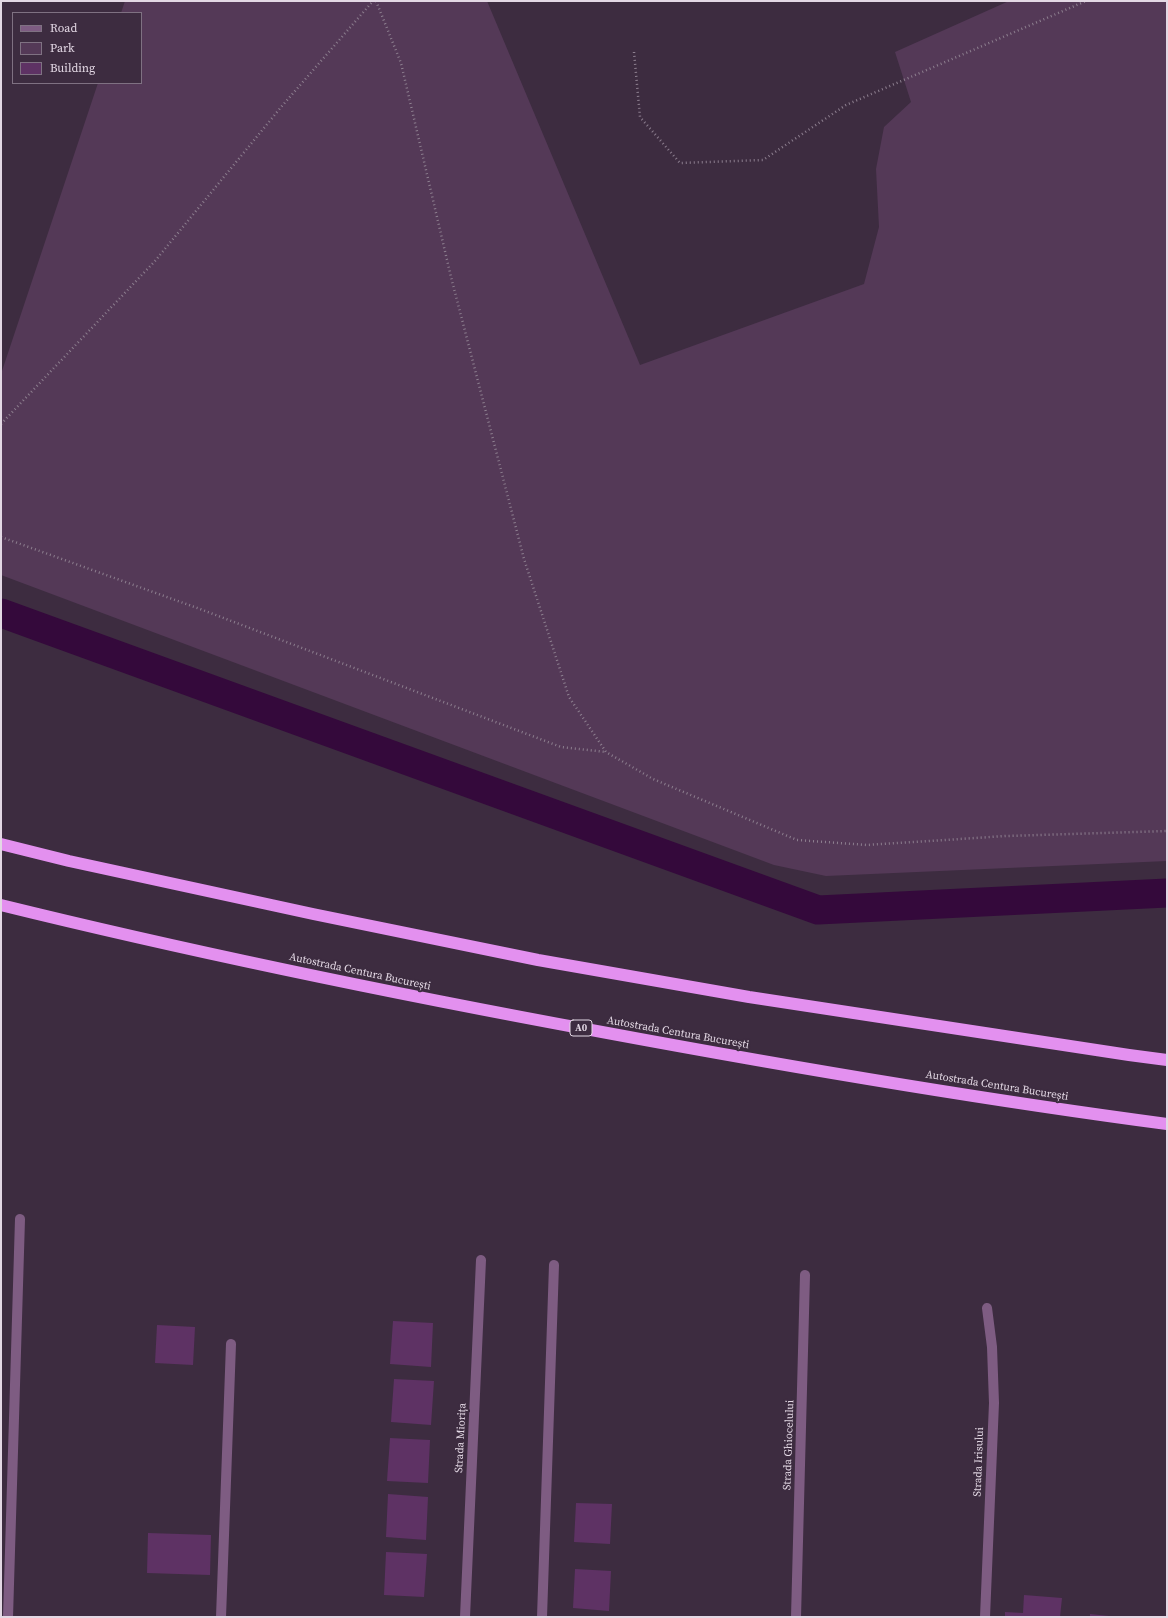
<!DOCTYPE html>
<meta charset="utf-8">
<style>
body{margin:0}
#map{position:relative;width:1168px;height:1618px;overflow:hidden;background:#3d2c40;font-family:"Source Serif 4",serif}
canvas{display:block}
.frame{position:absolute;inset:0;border:2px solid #e3d8e4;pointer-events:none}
.legend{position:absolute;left:12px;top:12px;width:130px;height:72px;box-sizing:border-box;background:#3d2c40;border:1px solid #7f7182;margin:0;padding:5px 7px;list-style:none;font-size:12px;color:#e3d8e4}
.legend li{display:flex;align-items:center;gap:8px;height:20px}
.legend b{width:20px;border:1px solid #7f7182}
</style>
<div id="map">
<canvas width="1168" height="1618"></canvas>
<div class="frame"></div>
<ul class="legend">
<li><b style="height:5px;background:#7e5c82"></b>Road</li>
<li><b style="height:11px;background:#543957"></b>Park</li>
<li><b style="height:11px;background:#5e3264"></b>Building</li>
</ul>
</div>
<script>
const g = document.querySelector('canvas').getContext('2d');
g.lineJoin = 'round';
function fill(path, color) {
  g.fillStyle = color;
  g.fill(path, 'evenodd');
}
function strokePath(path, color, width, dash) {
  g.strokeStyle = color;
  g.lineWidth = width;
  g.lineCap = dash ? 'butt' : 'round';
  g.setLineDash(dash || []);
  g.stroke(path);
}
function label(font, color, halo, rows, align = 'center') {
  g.font = font + ' "Source Serif 4",serif';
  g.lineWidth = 4;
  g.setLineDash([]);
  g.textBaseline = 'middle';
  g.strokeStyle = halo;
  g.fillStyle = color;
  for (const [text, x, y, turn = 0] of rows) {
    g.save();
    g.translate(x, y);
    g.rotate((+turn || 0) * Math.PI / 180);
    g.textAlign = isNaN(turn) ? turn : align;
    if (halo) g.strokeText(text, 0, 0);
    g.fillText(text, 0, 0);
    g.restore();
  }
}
fill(new Path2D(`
 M125 1H487L640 365 864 284 879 227 876 169 884 127 911 102 895 52 1009 1H1167V861L826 876 774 865 1 575V374L98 83H141V13H121Z`), '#543957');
strokePath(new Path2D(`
 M1 613 818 910 1167 893`), '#34093b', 29);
fill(new Path2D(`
 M393 1321 433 1323 431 1367 390 1364Z
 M157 1325 195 1327 193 1365 155 1363Z
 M394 1379 434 1381 431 1425 391 1422Z
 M390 1438 430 1440 428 1483 387 1481Z
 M388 1494 428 1497 426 1540 386 1537Z
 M576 1503 612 1504 610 1544 574 1542Z
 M148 1533 211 1535 210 1575 147 1573Z
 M386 1552 427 1554 424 1597 384 1595Z
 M575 1569 611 1571 609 1611 573 1608Z
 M1024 1595 1062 1598 1060 1617H1005V1612L1023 1613Z
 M1090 1614 1109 1616 1108 1617H1090Z`), '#5e3264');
strokePath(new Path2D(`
 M376 1 401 63 451 277 524 559 569 697 606 752 653 779 797 840 867 845 1006 836 1167 831
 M634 52 640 117 680 163 763 160 846 105 1086 1
 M1 424 155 261 282 106 373 1
 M1 537 200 609 561 747 606 752`), '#8d7f8f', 2.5, [1, 3]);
strokePath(new Path2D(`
 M8 1617 20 1219
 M221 1617 231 1344
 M465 1617 481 1260
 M542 1617 554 1265
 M796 1617 805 1275
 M985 1617 994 1403 992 1347 987 1308`), '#7e5c82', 10);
strokePath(new Path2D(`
 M1 844 69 861 313 914 538 960 749 997 1129 1055 1167 1060
 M1 905C200 954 401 995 602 1032 790 1067 978 1099 1167 1124`), '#e390ef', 12);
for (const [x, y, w] of [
 [581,1028,22]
]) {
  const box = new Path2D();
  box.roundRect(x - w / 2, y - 8, w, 16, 3);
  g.fillStyle = '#3d2c40';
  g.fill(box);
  strokePath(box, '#e3d8e4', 1);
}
label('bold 10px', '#e3d8e4', null, [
 ["A0",581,1028]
]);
label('11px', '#e3d8e4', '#3d2c40', [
 ["Autostrada Centura București",360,972,12],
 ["Autostrada Centura București",678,1033,10],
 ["Autostrada Centura București",997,1086,9],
 ["Strada Miorița",461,1438,-87],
 ["Strada Ghiocelului",789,1445,-88],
 ["Strada Irisului",979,1462,-88]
]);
</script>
